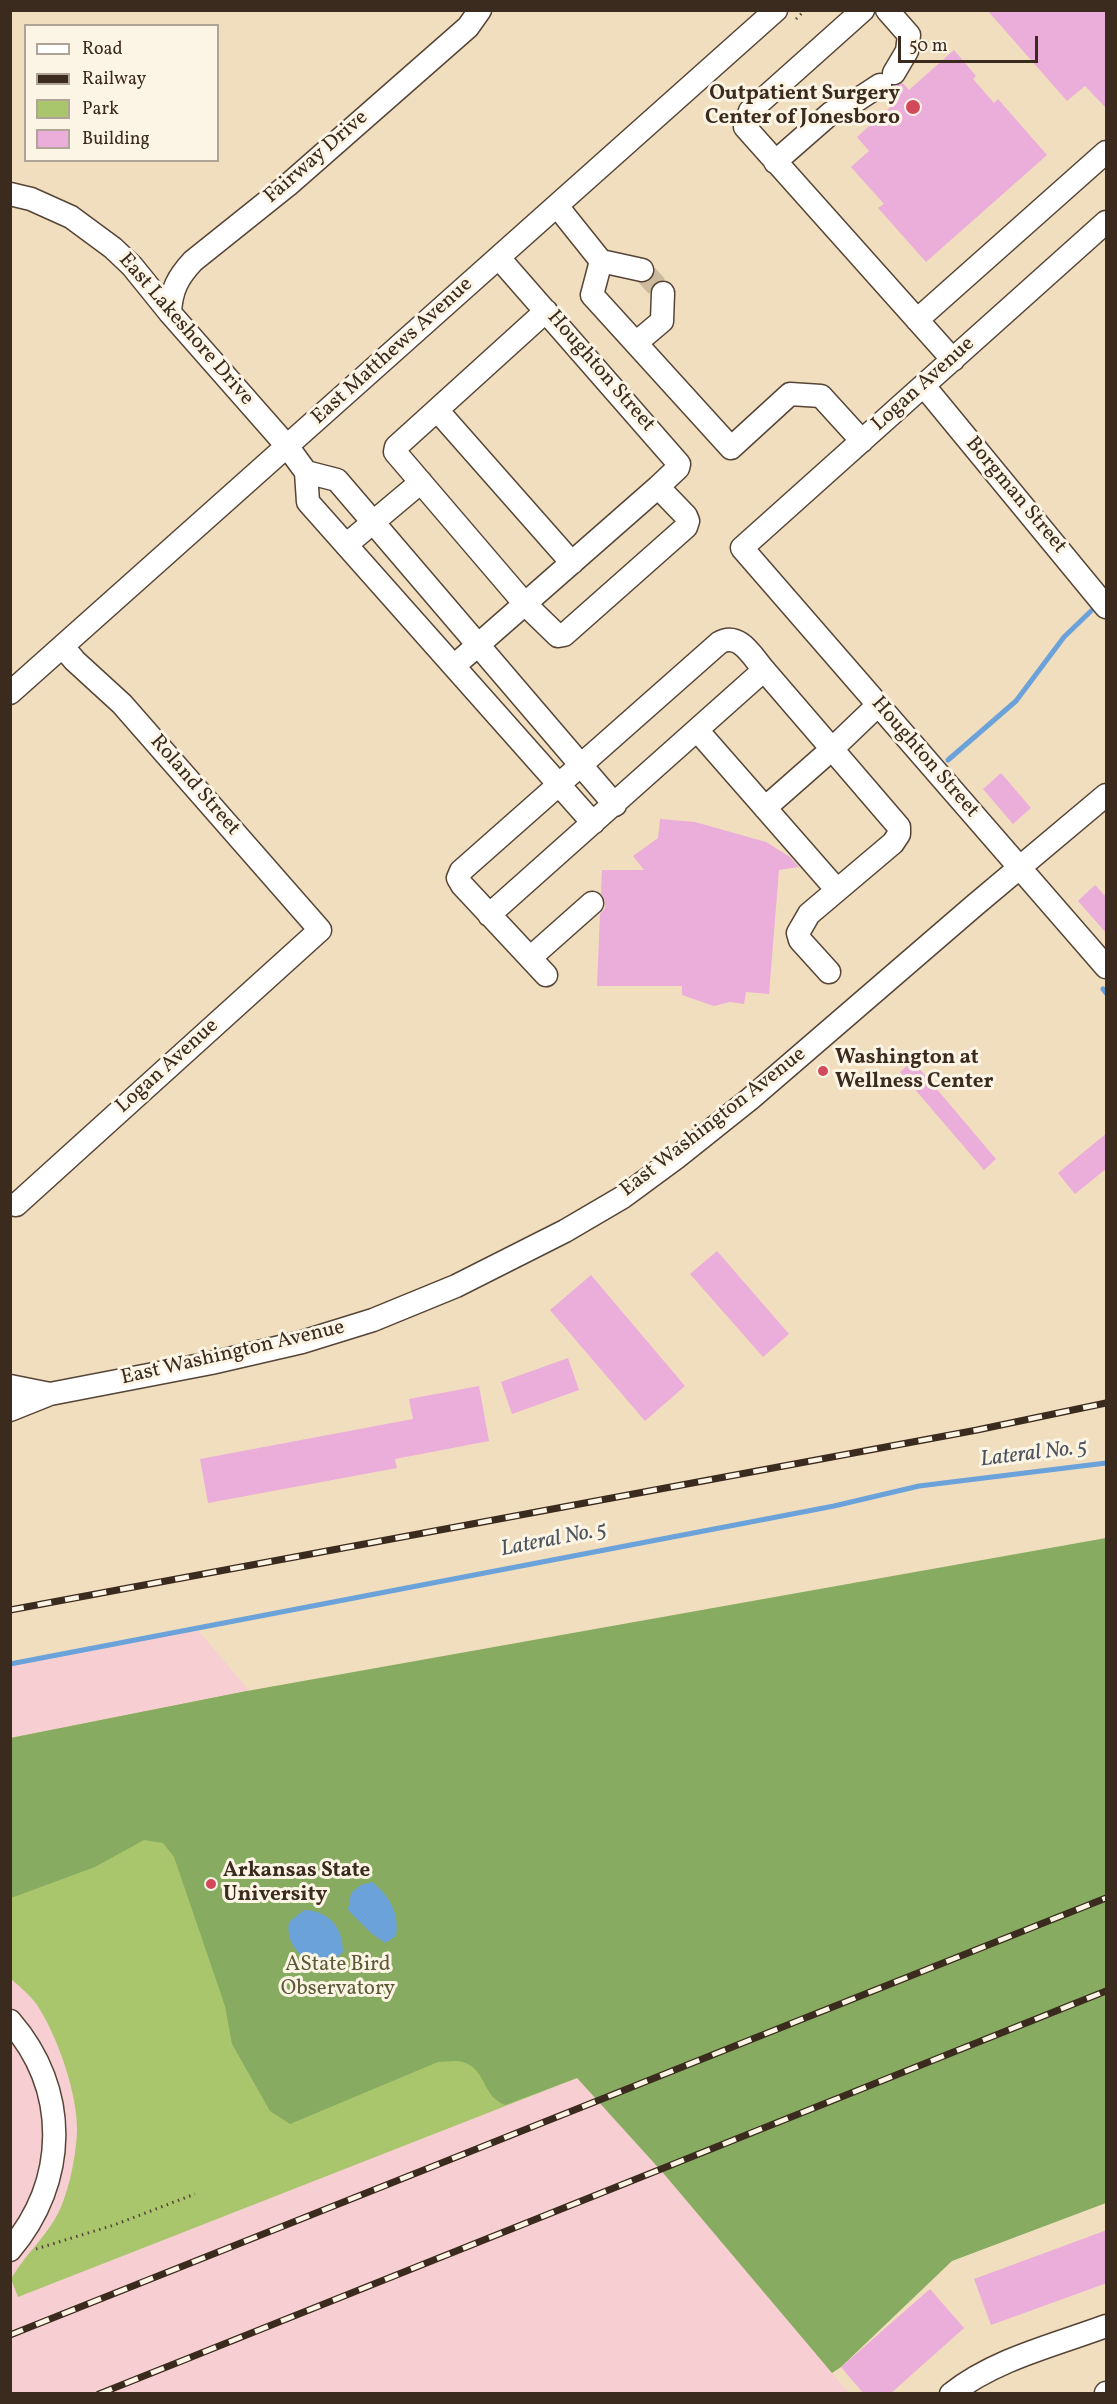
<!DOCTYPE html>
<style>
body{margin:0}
#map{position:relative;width:1117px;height:2404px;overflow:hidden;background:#f0debe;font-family:Vollkorn,serif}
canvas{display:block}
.frame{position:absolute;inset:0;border:12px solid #3b2a1e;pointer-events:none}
.legend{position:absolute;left:24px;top:24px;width:195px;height:138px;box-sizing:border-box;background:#fcf5e5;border:2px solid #afa495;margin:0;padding:8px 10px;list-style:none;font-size:18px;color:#3b2a1e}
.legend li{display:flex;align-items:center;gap:12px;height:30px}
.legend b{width:30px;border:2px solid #afa495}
.scale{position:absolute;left:898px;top:36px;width:140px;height:27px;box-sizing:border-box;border:3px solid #3b2a1e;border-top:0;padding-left:8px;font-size:18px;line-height:21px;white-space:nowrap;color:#3b2a1e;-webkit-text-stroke:4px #fcf5e5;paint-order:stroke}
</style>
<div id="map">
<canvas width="1117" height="2404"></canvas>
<div class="frame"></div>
<ul class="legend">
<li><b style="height:8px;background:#fff"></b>Road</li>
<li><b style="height:8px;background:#3b2a1e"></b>Railway</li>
<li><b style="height:16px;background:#aac66d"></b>Park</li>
<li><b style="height:16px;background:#ebadda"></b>Building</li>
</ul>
<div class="scale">50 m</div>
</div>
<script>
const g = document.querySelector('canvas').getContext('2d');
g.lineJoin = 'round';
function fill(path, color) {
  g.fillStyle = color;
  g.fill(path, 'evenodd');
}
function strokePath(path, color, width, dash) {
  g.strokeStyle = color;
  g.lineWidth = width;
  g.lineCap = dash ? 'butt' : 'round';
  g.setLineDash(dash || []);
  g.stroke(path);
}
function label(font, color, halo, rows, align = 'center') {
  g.font = font + ' Vollkorn,serif';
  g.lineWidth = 6;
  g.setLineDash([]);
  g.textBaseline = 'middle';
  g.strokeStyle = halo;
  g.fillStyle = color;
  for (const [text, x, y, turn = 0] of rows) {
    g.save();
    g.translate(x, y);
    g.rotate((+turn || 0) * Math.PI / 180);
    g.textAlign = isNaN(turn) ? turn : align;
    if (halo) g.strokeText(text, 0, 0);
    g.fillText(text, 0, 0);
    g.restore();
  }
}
fill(new Path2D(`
 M197 1629 577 2078 664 2174 849 2393 11 2394V1666Z`), '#f7cfd3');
fill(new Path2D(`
 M247 1691 577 2078 18 2297 11 2279C25 2254 49 2235 61 2207 70 2185 76 2156 77 2131 78 2094 57 2035 37 2005 30 1995 19 1986 11 1979L10 1738Z`), '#aac66d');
fill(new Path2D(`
 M1106 1538V2203L952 2261 841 2367 832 2373 664 2174 577 2078 505 2105C481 2095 487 2070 463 2062 456 2060 445 2062 438 2062L290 2124 270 2111 232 2044 225 2006 174 1857 163 1843 144 1840 95 1867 11 1898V1738L247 1691Z`), '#87ab60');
fill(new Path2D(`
 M372 1882C389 1895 400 1914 396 1936L385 1943 371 1933 348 1910 351 1893 361 1885Z
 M304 1910C329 1911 343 1927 343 1952L324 1969 315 1970C301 1955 285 1944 289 1922Z`), '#6ba2d9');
strokePath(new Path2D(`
 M948 760 1016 701 1064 637 1091 611
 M1103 989 1106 993
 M10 1664 834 1506 919 1486 1106 1463`), '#6ba2d9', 5);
fill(new Path2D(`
 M987 10H1107V109L1085 86 1067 101Z
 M954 50 976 76 973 79 994 103 998 99 1047 155 926 262 878 208 884 204 851 167 869 151 857 137 895 103 889 95 893 86 903 83 909 90Z
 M1001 773 1031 808 1013 824 983 789Z
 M660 819 695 822 766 842 790 857 799 867 779 870 769 994 746 992 744 1004 730 1002 714 1006 682 995V986H597L600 914 605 908V901L601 893 602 870H644L633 856 658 838Z
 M1095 885 1107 898V934L1078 901Z
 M913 1061 996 1159 984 1170 900 1072Z
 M1107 1133V1168L1075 1194 1058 1173Z
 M717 1251 789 1334 763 1357 690 1274Z
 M591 1275 685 1386 645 1421 550 1310Z
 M568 1358 579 1390 512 1414 501 1382Z
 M479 1386 489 1441 395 1459 397 1468 208 1503 200 1459 413 1419 409 1399Z
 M1107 2230V2283L991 2325 974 2279Z
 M930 2289 964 2328 890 2394H864L841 2367Z`), '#ebadda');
strokePath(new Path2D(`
 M642 270 663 293`), '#ccba9e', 22, [22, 11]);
const minor = new Path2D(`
 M863 10 750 111 745 127 953 360
 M887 10 909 35 907 51 894 73
 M775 162 831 113 854 102 880 85
 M10 194 31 199 71 217 113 248 132 266 170 313 287 446 306 472 308 502 593 823
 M557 206 601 261 592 295 731 448 790 394 821 396 862 441
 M1106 222 742 548 1106 967
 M601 261 642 270
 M546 311 396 447 395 452 525 604 558 636 564 635 686 527 688 521 686 516 658 487
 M170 313C171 290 178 277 193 261L288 185 468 27 480 10
 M917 320 1106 152
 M636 343 662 321 663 293
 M924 386 1106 607
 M437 410 572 563
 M306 472 337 480 615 805
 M346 545 421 482
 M454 666 658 487 678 468 679 464 499 258
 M10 693 776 10
 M697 730 837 890
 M765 808 832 749 899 827V834L893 843 809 914 798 933 800 940 829 972
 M489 915 764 670 832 749 878 705
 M530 958 592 903
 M546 975 462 885 458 878 461 871 719 643C739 631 752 656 764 670
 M16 1205 320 930 122 704 75 661 63 647
 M10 1386 50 1394
 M10 1410 50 1394 211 1363 302 1342 373 1320 456 1286 565 1231 623 1197 676 1158 750 1099 975 905 1106 795
 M10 2021C70 2090 68 2181 10 2250
 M951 2394C995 2359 1055 2345 1106 2326
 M1106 2394V2393`);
strokePath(minor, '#564536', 25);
strokePath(new Path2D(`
 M796 19 805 10
 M36 2249 114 2225 195 2194`), '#564536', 3, [1.5, 4.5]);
strokePath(minor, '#fff', 22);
const rail = new Path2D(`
 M10 1610 977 1430 1106 1403
 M10 2335 1106 1898
 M99 2394 1106 1991`);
strokePath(rail, '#3b2a1e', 7);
strokePath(rail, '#fcf5e5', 4.5, [14]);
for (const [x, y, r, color] of [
 [913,107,8,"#d1495b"],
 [823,1071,6,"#d1495b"],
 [211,1884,6,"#d1495b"]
]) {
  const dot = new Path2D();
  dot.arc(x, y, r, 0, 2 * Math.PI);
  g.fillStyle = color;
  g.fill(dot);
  strokePath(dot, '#fcf5e5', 2);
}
label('bold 21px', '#3b2a1e', '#fcf5e5', [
 ["Outpatient Surgery",900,95,"right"],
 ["Center of Jonesboro",900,119,"right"],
 ["Washington at",835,1059],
 ["Wellness Center",835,1083],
 ["Arkansas State",223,1872],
 ["University",223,1896]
], 'left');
label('21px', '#3b2a1e', '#fcf5e5', [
 ["Fairway Drive",317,158,-41],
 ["East Lakeshore Drive",185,330,49],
 ["East Matthews Avenue",393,352,-42],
 ["Houghton Street",600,372,49],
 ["Logan Avenue",924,385,-42],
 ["Borgman Street",1015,496,50],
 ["Houghton Street",924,758,49],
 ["Roland Street",194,786,49],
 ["Logan Avenue",168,1067,-42],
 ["East Washington Avenue",714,1123,-38],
 ["East Washington Avenue",233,1354,-13]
]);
label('21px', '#5c5936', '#fcf5e5', [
 ["AState Bird",338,1966],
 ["Observatory",338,1990]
]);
label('italic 22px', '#4c545f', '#fcf5e5', [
 ["Lateral No. 5",1034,1455,-7],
 ["Lateral No. 5",554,1541,-11]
]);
</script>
